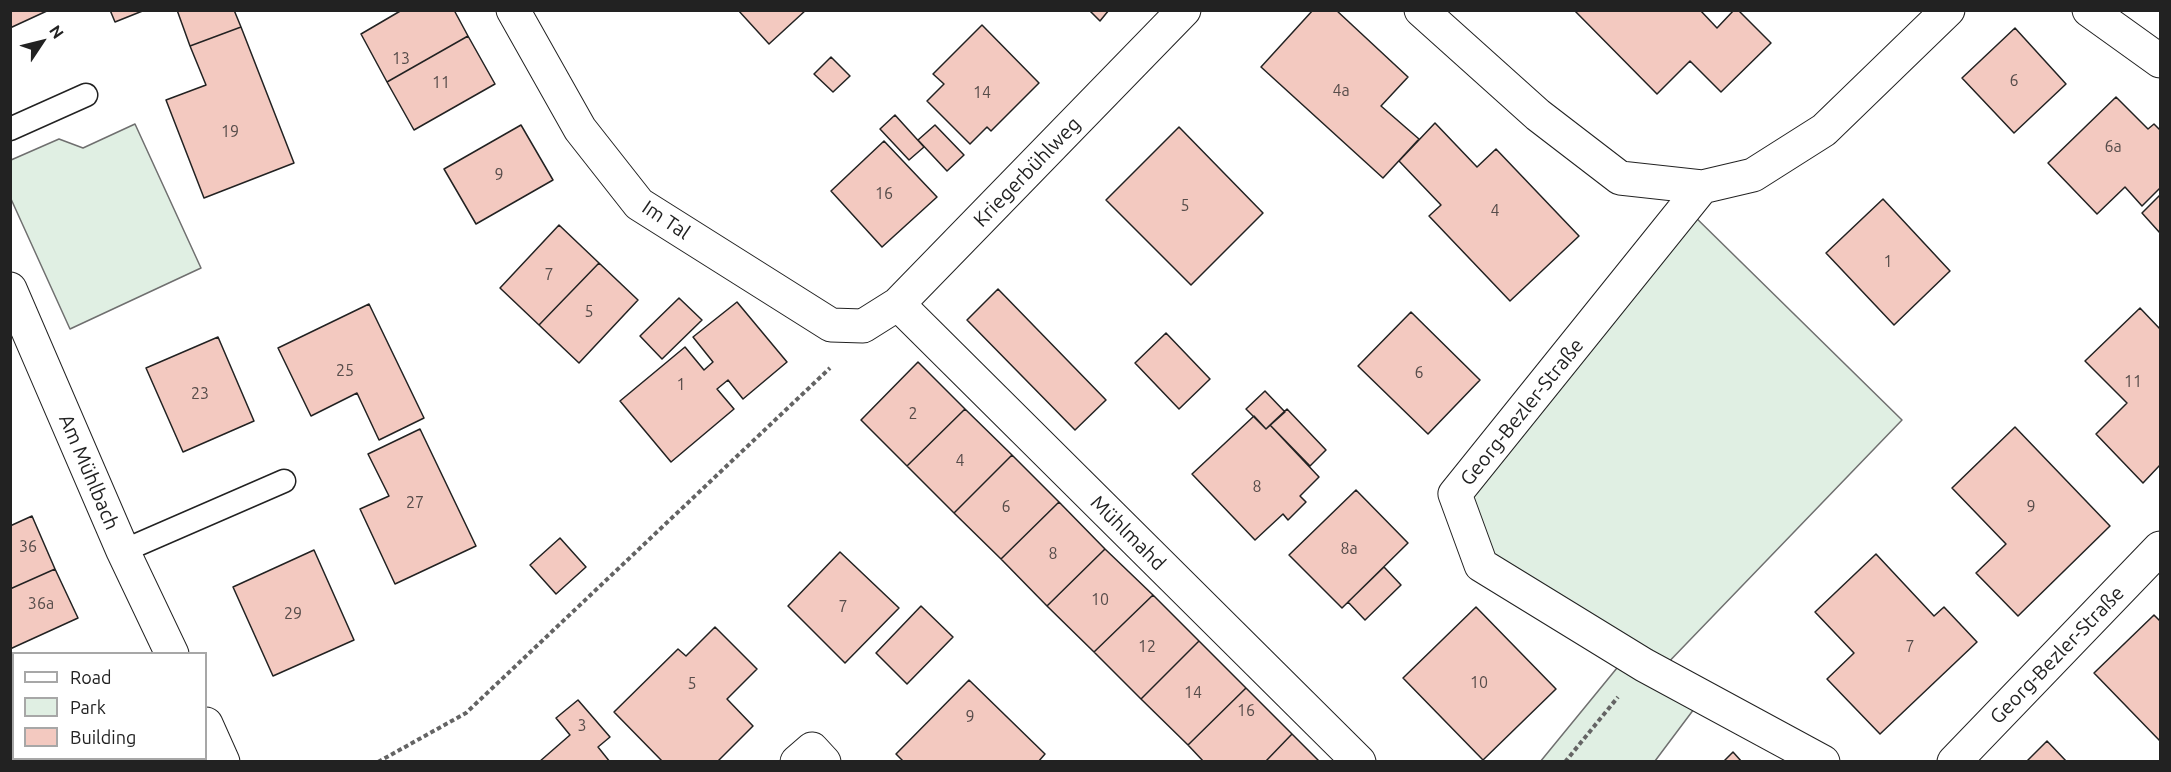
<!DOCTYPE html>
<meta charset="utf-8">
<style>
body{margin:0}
#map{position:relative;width:2171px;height:772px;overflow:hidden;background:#fff;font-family:Ubuntu,sans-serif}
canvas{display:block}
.frame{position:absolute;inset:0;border:12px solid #222;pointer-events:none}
.legend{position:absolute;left:12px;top:652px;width:195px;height:108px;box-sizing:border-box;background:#fff;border:2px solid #a7a7a7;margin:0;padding:8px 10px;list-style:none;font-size:18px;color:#222}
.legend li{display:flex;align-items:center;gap:12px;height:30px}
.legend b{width:30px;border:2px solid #a7a7a7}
.north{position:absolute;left:12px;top:12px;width:60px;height:60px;-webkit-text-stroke:4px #fff;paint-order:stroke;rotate:55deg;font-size:16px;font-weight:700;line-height:24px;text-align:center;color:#222}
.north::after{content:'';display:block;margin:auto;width:21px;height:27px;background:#222;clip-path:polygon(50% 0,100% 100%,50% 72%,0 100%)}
</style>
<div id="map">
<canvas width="2171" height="772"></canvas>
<div class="frame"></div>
<ul class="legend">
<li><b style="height:8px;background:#fff"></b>Road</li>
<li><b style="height:16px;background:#e0efe3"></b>Park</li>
<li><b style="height:16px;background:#f3c9c0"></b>Building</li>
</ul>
<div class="north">N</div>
</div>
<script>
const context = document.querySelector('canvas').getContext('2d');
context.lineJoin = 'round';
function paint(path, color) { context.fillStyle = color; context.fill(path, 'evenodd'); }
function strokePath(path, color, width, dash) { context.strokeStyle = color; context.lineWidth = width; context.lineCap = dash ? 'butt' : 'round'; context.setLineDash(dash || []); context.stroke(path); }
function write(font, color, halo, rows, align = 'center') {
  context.font = font + ' Ubuntu,sans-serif'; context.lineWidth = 4.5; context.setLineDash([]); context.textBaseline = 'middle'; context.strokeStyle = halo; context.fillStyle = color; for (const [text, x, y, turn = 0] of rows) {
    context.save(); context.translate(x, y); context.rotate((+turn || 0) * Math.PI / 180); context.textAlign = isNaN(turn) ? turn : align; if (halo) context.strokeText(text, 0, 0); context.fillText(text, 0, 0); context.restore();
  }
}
const green = new Path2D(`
 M135,124L201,268L70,329L11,199V160L59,139L83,148Z
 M1687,209L1902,420L1660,671L1482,564L1458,494Z
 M1626,657L1700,701L1655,761L1540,762Z`);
const building = new Path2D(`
 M10,10H49L10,28Z
 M110,10H145L115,22Z
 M177,10H234L241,27L190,46Z
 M402,10H454L468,36L387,82L361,34Z
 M738,10H806L769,44Z
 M1089,10H1109L1100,21Z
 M1313,10H1336L1408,77L1381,106L1419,139L1383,178L1261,67Z
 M1574,10H1700L1717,28L1734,10H1738L1771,43L1721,92L1690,61L1657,94Z
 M982,25L1039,83L991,131L987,127L970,144L927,101L944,84L933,74Z
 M241,27L294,163L204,198L166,100L206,85L190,46Z
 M2015,28L2066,84L2014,133L1962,78Z
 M468,36L495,84L414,130L387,82Z
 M831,57L850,76L833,92L814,74Z
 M2116,97L2148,129L2154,124L2160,130V188L2142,206L2125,187L2097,214L2048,163Z
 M895,115L924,147L909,160L880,129Z
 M1435,123L1477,167L1496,149L1579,236L1510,301L1429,216L1441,205L1399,161Z
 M521,125L553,180L476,224L444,169Z
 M935,125L964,155L947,171L918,140Z
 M1179,127L1263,213L1191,285L1106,200Z
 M884,141L937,197L882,247L831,191Z
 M2160,195V233L2142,213Z
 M1883,199L1950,271L1894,325L1826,253Z
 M559,225L599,263L539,325L500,288Z
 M599,263L638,300L579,363L539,325Z
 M998,289L1106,400L1075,430L967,320Z
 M679,298L702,320L662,359L640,336Z
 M737,302L787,362L743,399L728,380L717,389L734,409L671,462L620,401L685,347L704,370L713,362L693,337Z
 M369,304L424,418L379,440L357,393L311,416L278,348Z
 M2140,308L2160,329V465L2143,483L2096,434L2127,403L2085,361Z
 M1411,312L1480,380L1428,434L1358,366Z
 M1166,333L1210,379L1179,409L1135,363Z
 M218,337L254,421L183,452L146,368Z
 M918,362L965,409L907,466L861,420Z
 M1265,391L1285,412L1266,429L1246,409Z
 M965,409L1012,455L954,513L907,466Z
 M1287,409L1326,450L1310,466L1270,425Z
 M1254,416L1266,429L1270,425L1319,477L1300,496L1306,502L1288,520L1283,514L1255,540L1192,474Z
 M2015,427L2110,526L2018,616L1976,573L2006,544L1952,488Z
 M420,429L476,546L395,584L360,509L389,496L368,454Z
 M1012,455L1059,502L1001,559L954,513Z
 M1356,490L1408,543L1342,608L1289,555Z
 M1059,502L1105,549L1047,606L1001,559Z
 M32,516L55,569L10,589V526Z
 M560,538L586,567L556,594L530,565Z
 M1105,549L1153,595L1094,652L1047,606Z
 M314,550L354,640L273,676L233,587Z
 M840,552L899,608L845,663L788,606Z
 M1876,554L1934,616L1944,607L1977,642L1880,734L1827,679L1854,653L1815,612Z
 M1384,567L1401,585L1365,620L1348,602Z
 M55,569L78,618L10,649V589Z
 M1153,595L1199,641L1141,699L1094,652Z
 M921,606L953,637L907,684L876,653Z
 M1476,607L1556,689L1483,760L1403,678Z
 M2154,615L2160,621V741L2094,673Z
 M715,627L757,669L727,699L753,726L717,762H663L614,712L678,649L686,656Z
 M1199,641L1246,688L1188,745L1141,699Z
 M969,680L1045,754L1038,762H904L896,754Z
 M1246,688L1292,734L1265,762H1204L1188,745Z
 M578,700L610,737L598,747L610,762H539L570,735L556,718Z
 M1292,734L1320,762H1265Z
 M2047,741L2067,762H2026Z
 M1733,752L1742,762H1723Z
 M51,758H109L103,762H52Z
 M109,758H144L146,762H103Z`);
const path = new Path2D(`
 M378,762L466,713L830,368
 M1565,762L1618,697`);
const lane = new Path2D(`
 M10,129L86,95
 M123,551L284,481`);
const street = new Path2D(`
 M513,10L580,129L639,204L831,325L863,326L898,304L1184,10
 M1421,10L1538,115L1620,178L1702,187L1753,175L1824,130L1948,10
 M2089,10L2160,61
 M1702,187L1455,494L1481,565L1644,665L1823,762
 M10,289L123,551L172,654
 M898,304L1359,762
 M206,724L223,762
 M797,762L812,749L824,762
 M1954,762L2160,548`);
const numberNames = [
 ["13",401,59],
 ["6",2014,81],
 ["11",441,83],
 ["4a",1341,91],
 ["14",982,93],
 ["19",230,132],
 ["6a",2113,147],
 ["9",499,175],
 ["16",884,194],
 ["5",1185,206],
 ["4",1495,211],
 ["1",1888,262],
 ["7",549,275],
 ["5",589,312],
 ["25",345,371],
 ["6",1419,373],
 ["11",2133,382],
 ["1",681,385],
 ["23",200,394],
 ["2",913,414],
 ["4",960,461],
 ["8",1257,487],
 ["27",415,503],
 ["6",1006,507],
 ["9",2031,507],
 ["36",28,547],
 ["8a",1349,549],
 ["8",1053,554],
 ["10",1100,600],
 ["36a",41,604],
 ["7",843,607],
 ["29",293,614],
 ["12",1147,647],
 ["7",1910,647],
 ["10",1479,683],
 ["5",692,684],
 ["14",1193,693],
 ["16",1246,711],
 ["9",970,717],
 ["3",582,726]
];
const streetNames = [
 ["Kriegerbühlweg",1027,172,-46],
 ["Im Tal",666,220,34],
 ["Georg-Bezler-Straße",1522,412,-51],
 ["Am Mühlbach",89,472,67],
 ["Mühlmahd",1128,533,45],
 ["Georg-Bezler-Straße",2057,655,-46]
];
paint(green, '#e0efe3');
strokePath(green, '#6f6f6f', 1.5);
paint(building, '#f3c9c0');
strokePath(building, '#222', 1.5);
strokePath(lane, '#222', 25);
strokePath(street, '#222', 35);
strokePath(path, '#646464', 4, [4.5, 3]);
strokePath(lane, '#fff', 22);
strokePath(street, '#fff', 33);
write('16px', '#564c4a', null, numberNames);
write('20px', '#222', '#fff', streetNames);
</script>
